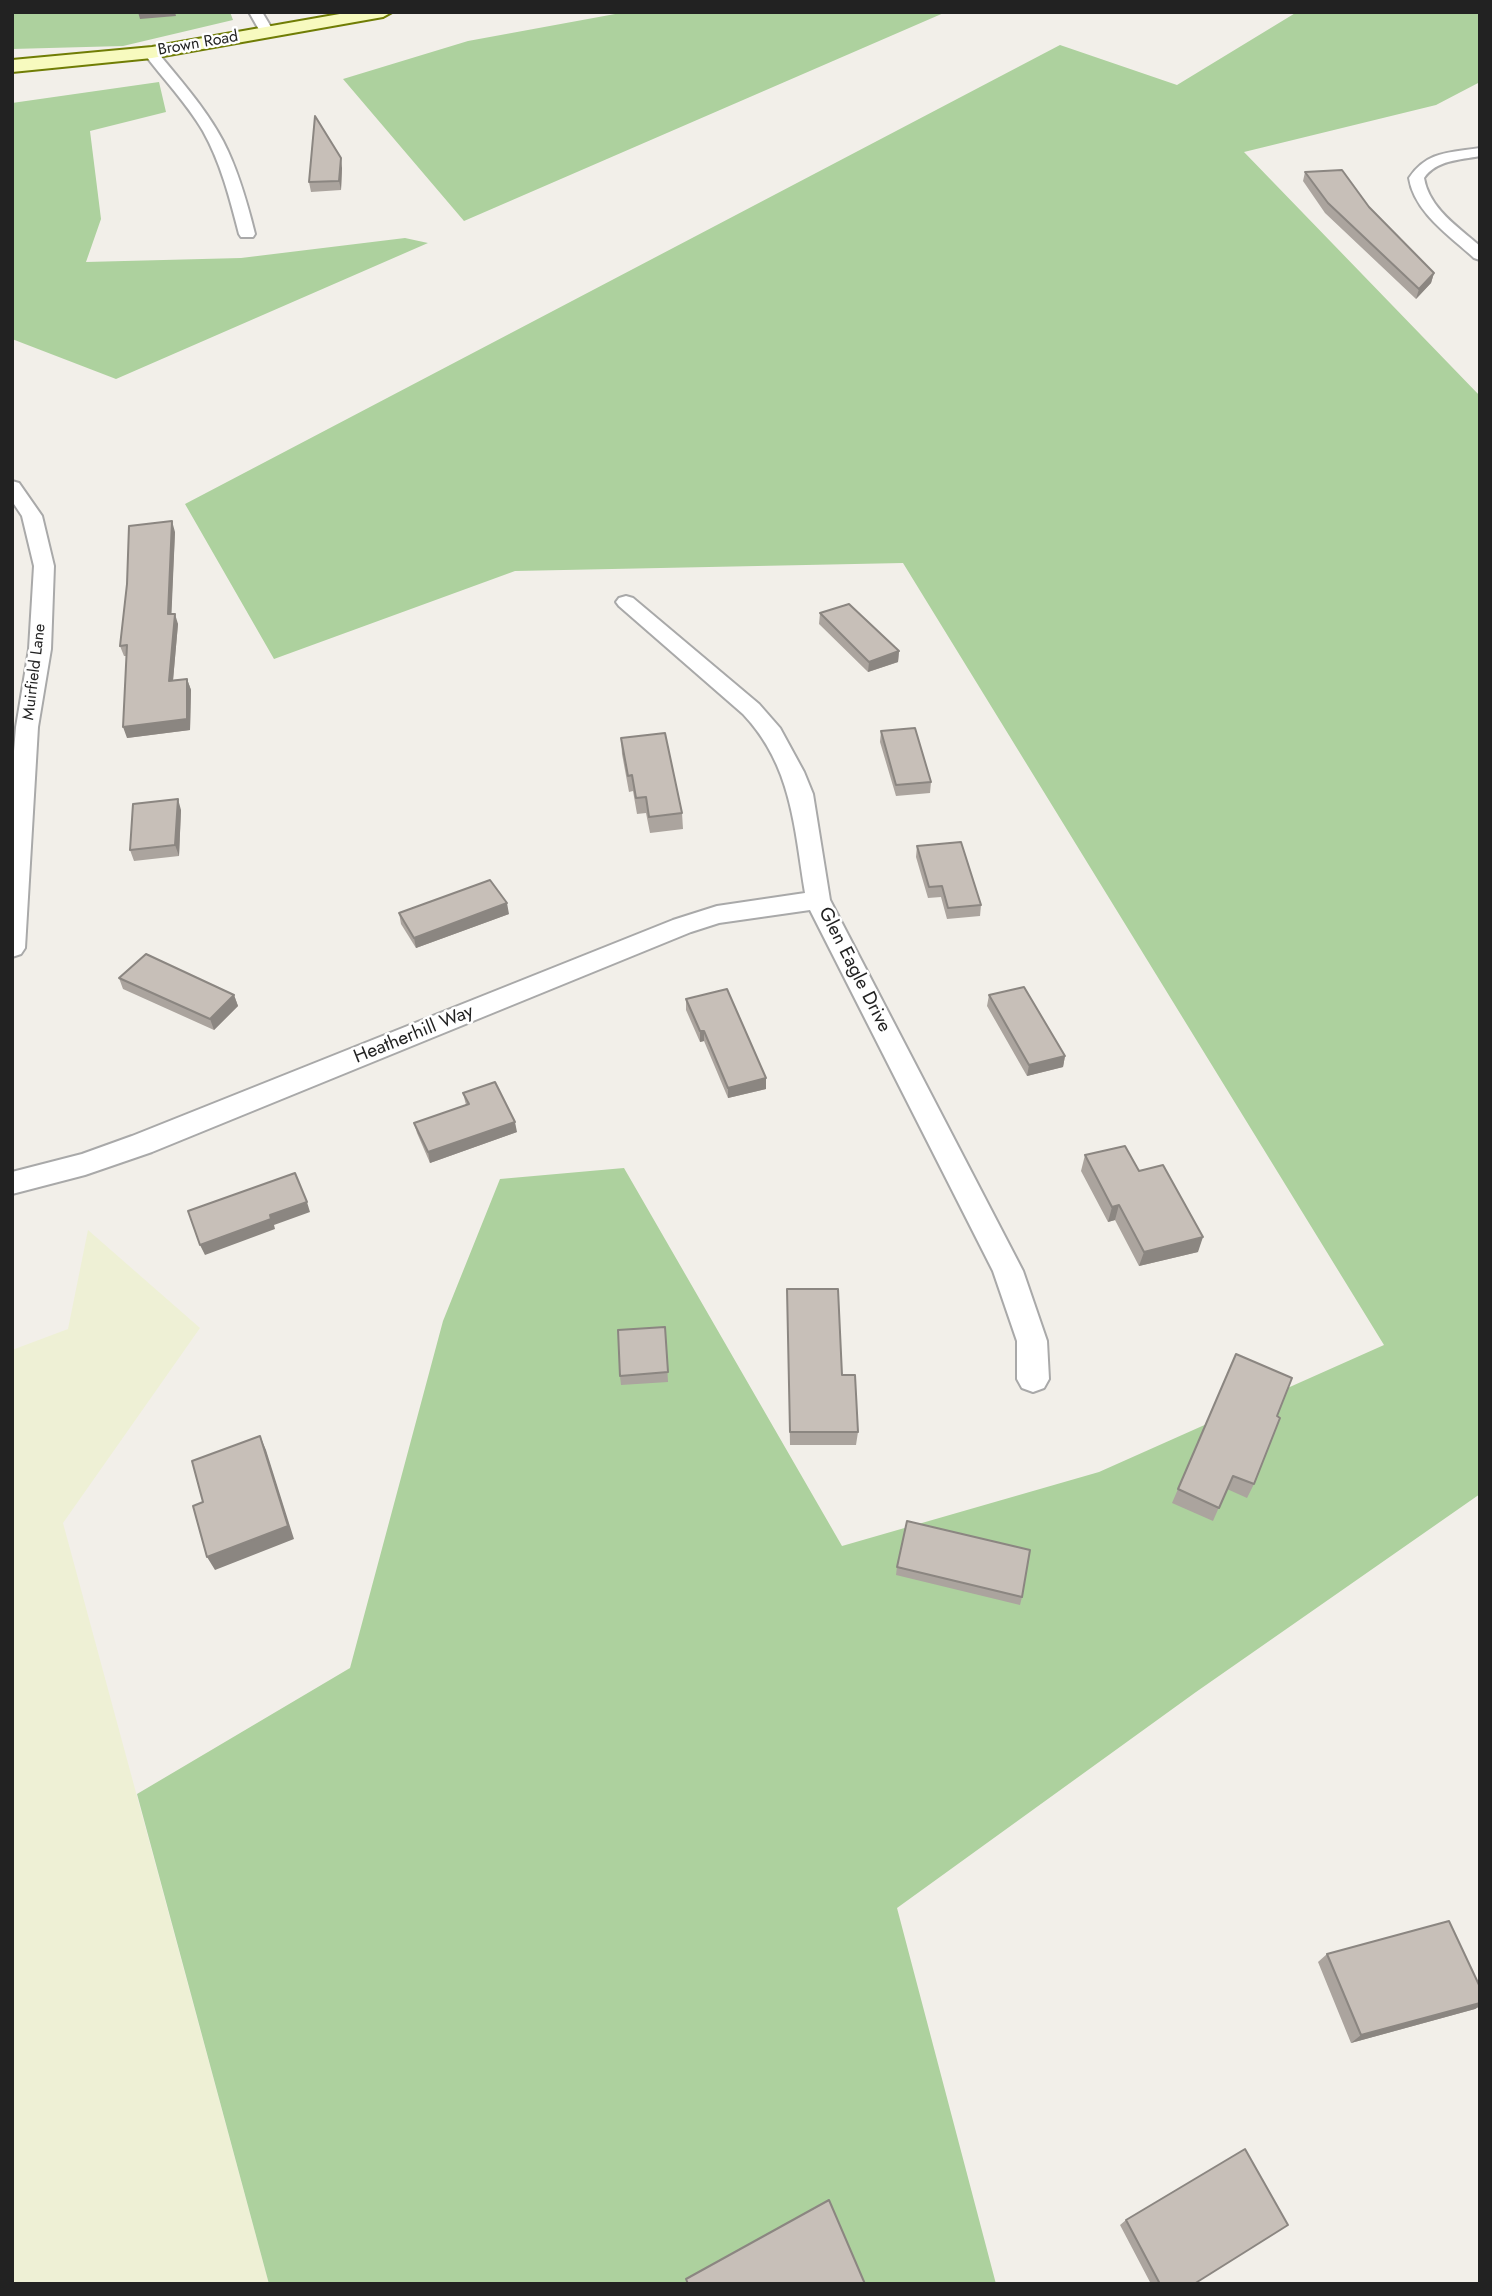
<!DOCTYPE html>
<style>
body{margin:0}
#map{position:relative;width:1492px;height:2296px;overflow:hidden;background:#f2efe9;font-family:Jost,sans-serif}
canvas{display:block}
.frame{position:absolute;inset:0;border:14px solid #222;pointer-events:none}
</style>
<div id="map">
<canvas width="1492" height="2296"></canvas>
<div class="frame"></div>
</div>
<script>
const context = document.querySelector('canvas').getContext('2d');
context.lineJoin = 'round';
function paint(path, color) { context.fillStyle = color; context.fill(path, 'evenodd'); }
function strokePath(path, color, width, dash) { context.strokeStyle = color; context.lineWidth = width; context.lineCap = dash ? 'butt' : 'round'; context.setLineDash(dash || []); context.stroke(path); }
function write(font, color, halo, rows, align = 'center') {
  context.font = font + ' Jost,sans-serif'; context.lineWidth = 5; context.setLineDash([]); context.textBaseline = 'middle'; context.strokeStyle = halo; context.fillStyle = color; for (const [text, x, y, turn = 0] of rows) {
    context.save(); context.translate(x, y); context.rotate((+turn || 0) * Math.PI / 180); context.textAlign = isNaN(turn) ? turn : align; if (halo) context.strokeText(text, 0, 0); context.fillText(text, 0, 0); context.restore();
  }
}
const farmland = new Path2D(`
 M88,1230L200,1328L63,1523L269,2284H12V1350L68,1329Z`);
const forest = new Path2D(`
 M12,12H230L233,20L123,46L12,49Z
 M626,12H946L464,221L343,79L468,41Z
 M1297,12H1480V82L1436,105L1244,152L1480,396V1494L1196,1692L897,1908L996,2284H269L137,1794L350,1668L443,1321L500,1179L624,1168L842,1546L1099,1472L1384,1345L903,563L515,571L274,659L185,504L1060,45L1177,85Z
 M159,82L166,112L90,131L101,219L86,262L241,258L405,238L428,243L116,379L12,339V103Z`);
const street = new Path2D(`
 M249,12H262L274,32L272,35H262Z
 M150,48L155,49C179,79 205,107 223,141C238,170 247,202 255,234L253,237H241L239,234C230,199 221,163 203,131C186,102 163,79 143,52Z
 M1480,148V156C1460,160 1436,160 1424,178C1429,208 1458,227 1480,246V260L1474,258C1450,236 1414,212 1409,178C1427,151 1449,153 1480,148Z
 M12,481L19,483L42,516L54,566L51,649L38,727L25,948L21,954L12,957V775L16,727L29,649L34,566L22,516L12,501Z
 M626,596L633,598L759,704L780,728L804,772L813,794L830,900L1023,1271L1047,1341L1049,1379L1044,1388L1033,1392L1022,1388L1017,1379V1341L993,1271L810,910L719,923L691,932L152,1152L85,1175L12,1194V1172L82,1154L132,1136L673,920L717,906L805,893C794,826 792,766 743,714L619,606L616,602L619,598Z`);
const secondary = new Path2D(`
 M351,12H392L383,17L152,58L12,72V60L152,47Z`);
const wall = new Path2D(`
 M342,168L341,190L311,192L309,182Z
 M1305,172L1434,273L1431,283L1416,299L1325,213L1303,181Z
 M175,532L171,614L178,624L173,680L187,679L191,690L190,730L127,738V656H124L120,646Z
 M820,613L899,651L898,662L868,672L819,624Z
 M881,731L931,782L930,793L896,796L880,742Z
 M621,738L682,813L683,829L650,833L646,813L637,814L633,791L629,792L622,754Z
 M181,810L179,856L134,861L130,850Z
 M917,846L981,905L980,916L947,919L941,897L928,898L916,857Z
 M399,913L509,914L416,948L401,924Z
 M119,978L234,995L238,1006L214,1030L123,989Z
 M989,995L1065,1056L1063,1067L1027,1076L987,1006Z
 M686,999L766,1089L728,1098L704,1041L700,1042L686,1010Z
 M463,1093L517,1132L430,1163L417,1133L414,1123L466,1105Z
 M1085,1155L1139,1171L1198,1252L1139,1266L1115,1220L1108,1222L1081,1171Z
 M787,1289L842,1375L858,1432L856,1445H790Z
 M665,1327L668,1382L621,1385L620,1376Z
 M1236,1354L1277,1416L1254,1484L1247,1498L1227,1489L1213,1521L1172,1503Z
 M897,1567L1022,1597L1020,1605L896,1575Z
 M1327,1954L1480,1987V2006L1475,2009L1351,2043L1318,1962Z
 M1126,2220L1194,2284H1151L1120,2225Z`);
const shadedWall = new Path2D(`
 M138,12H175L176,16L140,19Z
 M341,158L342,168L341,190L339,181Z
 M1434,273L1431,283L1416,299L1419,289Z
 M172,521L175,532L171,625L168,614Z
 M175,614L178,624L172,692L169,681Z
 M899,651L898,662L868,672L869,662Z
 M187,679L191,690L190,730L127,738L123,727Z
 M178,799L181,810L179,856L175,845Z
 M507,903L509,914L416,948L414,938Z
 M234,995L238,1006L214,1030L210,1019Z
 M700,1031H704V1041L700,1042Z
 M1065,1056L1063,1067L1027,1076L1029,1065Z
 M766,1078V1089L728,1098V1088Z
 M515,1122L517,1132L430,1163L428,1152Z
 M307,1202L310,1212L274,1225L275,1229L205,1255L200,1245L270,1215Z
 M1119,1205L1115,1220L1108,1222L1112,1207Z
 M1203,1237L1198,1252L1139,1266L1144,1252Z
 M260,1436L266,1450L294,1539L215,1570L207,1557Z
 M1480,2003V2006L1475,2009L1351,2043L1361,2035Z`);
const building = new Path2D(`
 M315,116L341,158L339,181L309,182Z
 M1342,170L1369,207L1434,273L1419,289L1328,203L1305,172Z
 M172,521L168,614H175L169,681L187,679V719L123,727L127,645L120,646L127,584L129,526Z
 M849,604L899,651L869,662L820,613Z
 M915,728L931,782L896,785L881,731Z
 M665,733L682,813L649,817L646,797L636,798L632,775L628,776L621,738Z
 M178,799L175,845L130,850L133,804Z
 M961,842L981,905L948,908L942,886L929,887L917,846Z
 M490,880L507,903L414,938L399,913Z
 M146,954L234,995L210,1019L119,978Z
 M1024,987L1065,1056L1029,1065L989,995Z
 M727,989L766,1078L728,1088L704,1031H700L686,999Z
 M495,1082L515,1122L428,1152L414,1123L469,1104L463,1093Z
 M1125,1146L1139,1171L1163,1165L1203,1237L1144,1252L1119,1205L1112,1207L1085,1155Z
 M295,1173L307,1202L270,1215L271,1219L200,1245L188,1211Z
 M787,1289H838L842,1375H855L858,1432H790Z
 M665,1327L668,1372L620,1376L618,1330Z
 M1236,1354L1292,1378L1277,1416L1280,1418L1254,1484L1233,1476L1219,1508L1178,1489Z
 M260,1436L288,1526L207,1557L193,1506L203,1502L192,1461Z
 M907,1521L1030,1550L1022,1597L897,1567Z
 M1449,1921L1480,1987V2003L1361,2035L1327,1954Z
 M1245,2149L1288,2225L1194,2284H1160L1126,2220Z
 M829,2200L865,2284H688L686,2279Z`);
const farStreetnames = [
 ["Brown Road",198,44,-10],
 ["Muirfield Lane",35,672,-83]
];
const streetNames = [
 ["Glen Eagle Drive",854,970,63],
 ["Heatherhill Way",414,1035,-22]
];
paint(farmland, '#eef0d5');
paint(forest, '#add19e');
strokePath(street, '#a9a9a9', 4);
strokePath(secondary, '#707d05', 4);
paint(street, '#fff');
paint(secondary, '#f7fabf');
paint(wall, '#aba49e');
paint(shadedWall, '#8b8681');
paint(building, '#c7bfb8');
strokePath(building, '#8b8681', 2);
write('16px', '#222', '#fff', farStreetnames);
write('19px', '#222', '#fff', streetNames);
</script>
